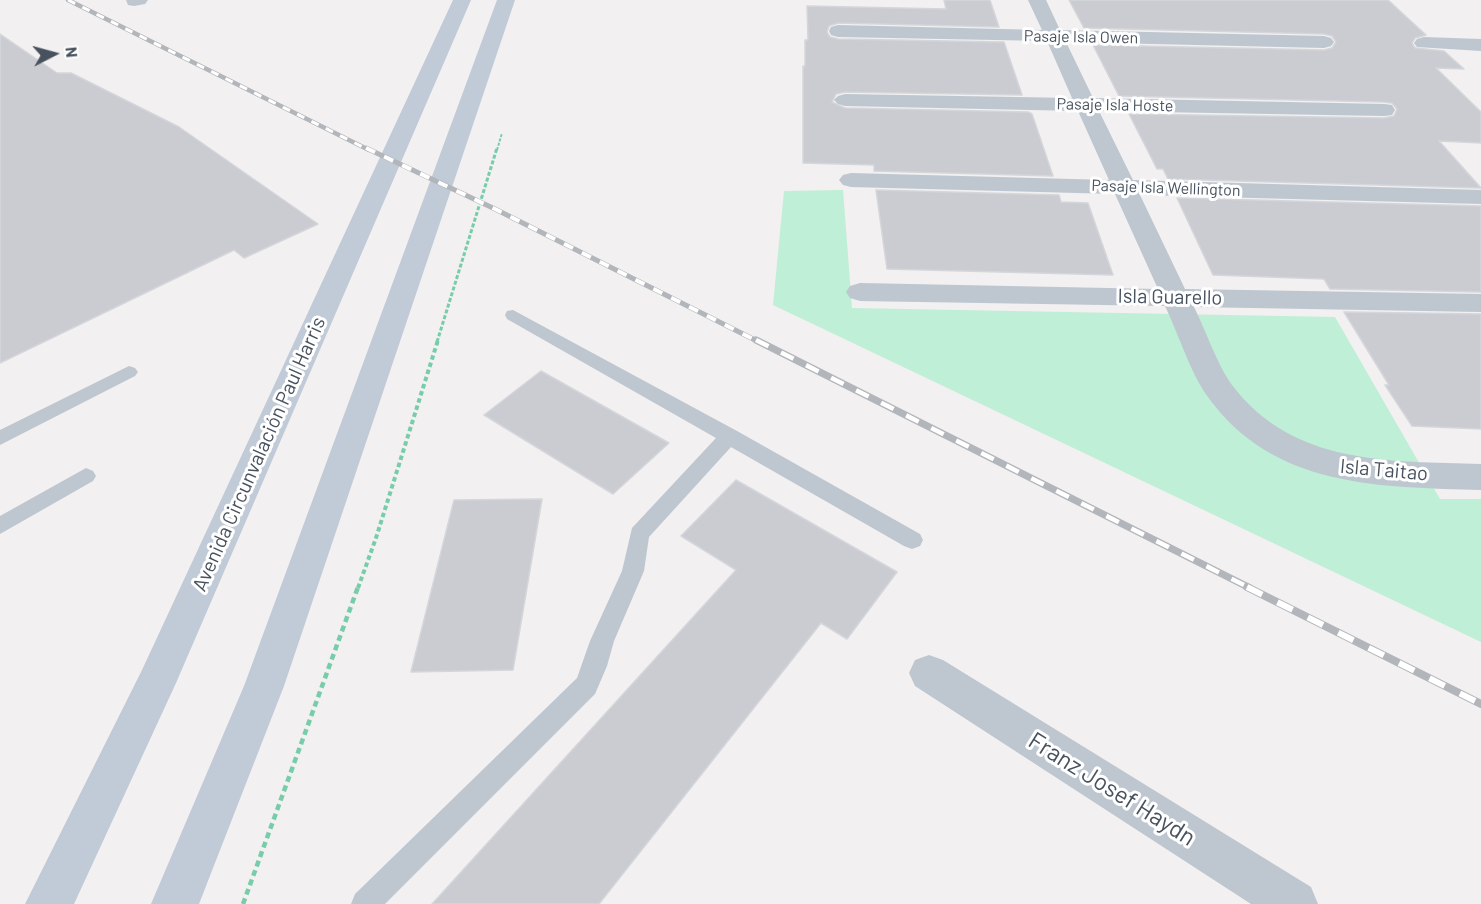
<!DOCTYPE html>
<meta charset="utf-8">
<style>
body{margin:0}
#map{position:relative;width:1481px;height:904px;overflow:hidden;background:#f2f0f0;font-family:Barlow,sans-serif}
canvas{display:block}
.north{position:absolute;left:24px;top:24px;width:60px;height:60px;-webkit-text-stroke:4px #fff;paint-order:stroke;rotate:84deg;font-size:16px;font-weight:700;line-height:24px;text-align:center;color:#48525e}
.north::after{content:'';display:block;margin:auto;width:21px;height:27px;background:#48525e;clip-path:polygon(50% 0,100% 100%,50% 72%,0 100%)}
</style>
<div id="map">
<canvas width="1481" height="904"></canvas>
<div class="north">N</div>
</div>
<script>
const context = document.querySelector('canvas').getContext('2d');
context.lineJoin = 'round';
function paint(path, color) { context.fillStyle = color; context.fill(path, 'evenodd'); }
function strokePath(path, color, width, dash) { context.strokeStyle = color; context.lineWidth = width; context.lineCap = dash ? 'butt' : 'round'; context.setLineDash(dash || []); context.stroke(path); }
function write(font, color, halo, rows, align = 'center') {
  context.font = font + ' Barlow,sans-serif'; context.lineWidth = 6; context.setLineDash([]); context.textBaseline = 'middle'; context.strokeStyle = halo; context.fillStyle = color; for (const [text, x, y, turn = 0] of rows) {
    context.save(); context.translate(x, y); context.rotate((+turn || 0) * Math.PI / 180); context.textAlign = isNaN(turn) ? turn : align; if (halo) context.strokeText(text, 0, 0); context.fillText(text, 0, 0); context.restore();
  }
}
const green = new Path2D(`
 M843,190L852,308L1335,317L1440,499H1481V642L773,305L784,191Z`);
const building = new Path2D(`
 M944,0H990L999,27L838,23L829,26L827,32L830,37L838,39L1004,42L1022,95L845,92L836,94L832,102L845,108L1028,112L1032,114L1053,176L874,171V165L803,163V66H805V40H808L807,6L946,9Z
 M1069,0H1388L1426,35L1415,38L1412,43L1415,48L1444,51L1464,69L1436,68L1481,112V143L1439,141L1481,188L1168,179L1163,169H1157L1129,114L1384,118L1394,116L1397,109L1392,103L1384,102L1119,96L1093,45L1324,50L1332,48L1336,42L1332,36L1324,34L1084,28Z
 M0,34L57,73H71L179,127L318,224L244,258L234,250L0,363Z
 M876,190L1059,195L1061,202L1088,203L1113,275L887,269Z
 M1177,198L1481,206V292L1330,289L1324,279L1213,275Z
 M1344,312L1481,314V429L1412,426L1385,385H1389Z
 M541,371L669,443L613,494L484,415Z
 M736,480L897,572L847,639L821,623L599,904H432L736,570L681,536Z
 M542,499L513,670L411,672L454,500Z`);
const pathFar3 = new Path2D(`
 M497,150L502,133`);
const pathFar2 = new Path2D(`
 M437,342L497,148`);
const pathFar1 = new Path2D(`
 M358,588L376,538L438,340`);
const path = new Path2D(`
 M243,904L358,587`);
const lane = new Path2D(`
 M513,310L737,431L920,534L923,540L920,546L912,549L904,546L731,447L649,537L644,571L614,641L607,666L595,694L385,904H351L355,894L577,678L590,641L622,571L632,528L716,438L507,319L505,315L507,311Z
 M129,366L135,368L138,372L135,376L0,445V430Z
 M86,468L93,471L96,476L93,481L0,534V516Z`);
const street = new Path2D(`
 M126,0H148L145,4L134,6L128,5Z
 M1028,0H1046L1060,30L1324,36L1331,38L1334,42L1331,46L1324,48L1066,42L1093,98L1384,104L1392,105L1395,110L1392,115L1384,116L1099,111L1133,180L1481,190V204L1140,195L1185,289L1481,294V312L1194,307C1205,329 1218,366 1232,385C1293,466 1390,461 1481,464V490C1380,487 1273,488 1208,397C1191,374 1178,333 1165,306L860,301L850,298L846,292L850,286L860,283L1158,289L1115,194L851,187L843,185L839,180L843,175L851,173L1109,180L1078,111L845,106L838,104L834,100L838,96L845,94L1072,98L1047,41L838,37L831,35L829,31L831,27L838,25L1042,30Z
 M1424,37L1481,39V51L1417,47L1414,43L1417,39Z
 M929,655L943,660L1311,887L1318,904H1251L915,686L909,673L915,660Z`);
const secondary = new Path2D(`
 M453,0H471L176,683L74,904H25L142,670Z
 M497,0H515L284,686L199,904H151L244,686Z`);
const railFar3 = new Path2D(`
 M68,0L369,150`);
const railFar2 = new Path2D(`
 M366,148L495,209L759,342`);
const railFar1 = new Path2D(`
 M756,340L1250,588`);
const rail = new Path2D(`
 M1247,587L1481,704`);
const farStreetnames = [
 ["Pasaje Isla Owen",1081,37,1],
 ["Pasaje Isla Hoste",1115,105,1],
 ["Pasaje Isla Wellington",1166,188,2]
];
const streetNames = [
 ["Isla Guarello",1170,297,1],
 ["Avenida Circunvalación Paul Harris",259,454,-66],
 ["Isla Taitao",1384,470,5]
];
const nearStreetnames = [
 ["Franz Josef Haydn",1112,789,32]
];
paint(green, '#bfefd6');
paint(building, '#caccd2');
strokePath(building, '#d4d6db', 1.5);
strokePath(pathFar3, '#77cdaa', 2, [3, 1.5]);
strokePath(pathFar2, '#77cdaa', 3, [4, 2]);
strokePath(pathFar1, '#77cdaa', 4, [4.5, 3]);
strokePath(path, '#77cdaa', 4.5, [6, 4]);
paint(lane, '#bec6cf');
paint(street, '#bec6cf');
paint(secondary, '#c1cad7');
strokePath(railFar3, '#b2b5ba', 4.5);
strokePath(railFar2, '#b2b5ba', 5);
strokePath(railFar1, '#b2b5ba', 7);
strokePath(rail, '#b2b5ba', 8);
strokePath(railFar3, '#fff', 3, [8]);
strokePath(railFar2, '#fff', 4, [10]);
strokePath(railFar1, '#fff', 4.5, [14]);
strokePath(rail, '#fff', 6, [17]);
write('16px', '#48525e', '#fff', farStreetnames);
write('20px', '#48525e', '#fff', streetNames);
write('24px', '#48525e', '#fff', nearStreetnames);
</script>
